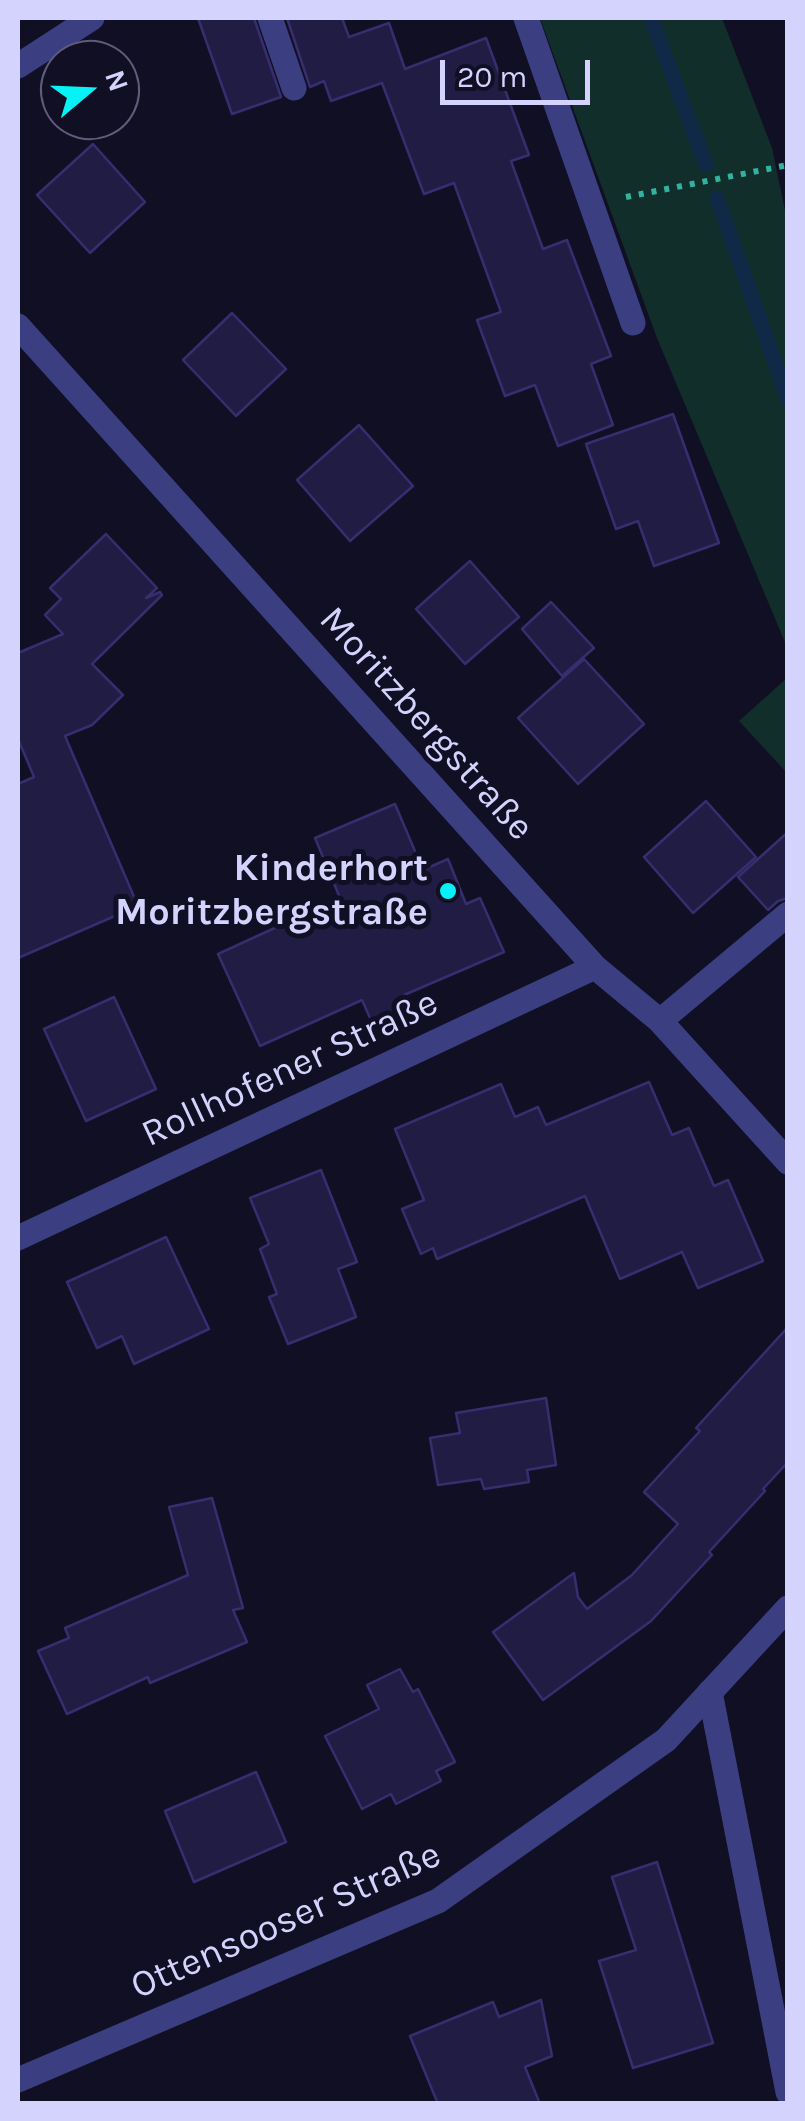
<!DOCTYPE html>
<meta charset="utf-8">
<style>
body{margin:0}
#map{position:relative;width:805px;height:2121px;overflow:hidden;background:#110f24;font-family:Karla,sans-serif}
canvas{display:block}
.frame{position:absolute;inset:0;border:20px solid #d4d3fe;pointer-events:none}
.north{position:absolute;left:40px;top:40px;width:100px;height:100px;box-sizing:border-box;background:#110f24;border:2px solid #5f5d7b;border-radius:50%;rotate:71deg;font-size:28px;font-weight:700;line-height:40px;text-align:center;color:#d4d3fe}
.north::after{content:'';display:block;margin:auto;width:35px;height:45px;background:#07f2f6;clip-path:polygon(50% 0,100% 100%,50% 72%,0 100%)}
.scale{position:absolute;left:440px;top:60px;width:150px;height:45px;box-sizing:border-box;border:5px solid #d4d3fe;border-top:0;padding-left:12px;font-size:30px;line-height:35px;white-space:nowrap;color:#d4d3fe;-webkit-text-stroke:8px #110f24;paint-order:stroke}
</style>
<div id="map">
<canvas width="805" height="2121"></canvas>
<div class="frame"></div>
<div class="north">N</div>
<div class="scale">20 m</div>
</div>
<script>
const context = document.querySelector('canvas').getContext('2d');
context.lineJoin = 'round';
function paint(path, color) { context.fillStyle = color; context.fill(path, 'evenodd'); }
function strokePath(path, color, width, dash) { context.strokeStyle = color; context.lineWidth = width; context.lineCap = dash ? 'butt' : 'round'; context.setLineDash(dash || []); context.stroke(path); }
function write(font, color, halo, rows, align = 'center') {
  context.font = font + ' Karla,sans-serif'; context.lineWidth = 10; context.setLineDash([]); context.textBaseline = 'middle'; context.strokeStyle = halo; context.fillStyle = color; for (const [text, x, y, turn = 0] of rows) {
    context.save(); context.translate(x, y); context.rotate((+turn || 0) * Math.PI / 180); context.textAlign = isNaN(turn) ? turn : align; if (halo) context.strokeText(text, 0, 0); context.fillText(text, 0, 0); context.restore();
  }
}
const green = new Path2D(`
 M540,18H722L772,148L787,220V647L657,338Z
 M787,678V773L739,721Z`);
const stream = new Path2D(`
 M651,18L706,165
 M717,198L788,400`);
const building = new Path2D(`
 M198,18H254L281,97L232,114Z
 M287,18H342L349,37L389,23L405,69L486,38L529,155L511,161L543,249L567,240L611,356L591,364L613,425L558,446L535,385L505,396L477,320L501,312L454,183L424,194L382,83L331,101L324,81L310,87Z
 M93,144L145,202L90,253L37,195Z
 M232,313L286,369L236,416L183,360Z
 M673,414L719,543L654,566L638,521L616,529L586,444Z
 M359,425L413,486L350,541L297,480Z
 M106,534L157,588L146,598L160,592L162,595L92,664L123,695L92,725L65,736L138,906L18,958V784L34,777L18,739V653L63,634L45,615L61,599L50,588Z
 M470,561L519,617L465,664L416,609Z
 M551,602L594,648L562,676L522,629Z
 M584,659L644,724L578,784L518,718Z
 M706,801L756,857L693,913L644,857Z
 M395,804L423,870L448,859L466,904L480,898L504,952L404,995L415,1020L378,1036L362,1000L260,1046L218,954L340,898L315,838Z
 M788,832V898L778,901L768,910L738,877Z
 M114,997L156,1089L86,1121L44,1029Z
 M649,1082L672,1135L689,1128L714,1186L728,1180L763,1261L698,1288L682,1252L620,1279L585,1196L437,1259L433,1248L421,1254L402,1209L424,1200L395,1129L501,1084L515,1117L538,1107L546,1125Z
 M321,1170L357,1262L338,1269L356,1317L288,1344L269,1297L277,1294L260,1249L269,1244L250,1198Z
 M166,1237L209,1329L134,1364L122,1336L97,1348L67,1282Z
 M788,1327V1462L763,1489L765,1491L709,1552L712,1555L651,1621L543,1700L493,1632L574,1573L578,1597L587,1609L632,1575L678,1524L644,1492L700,1431L696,1428Z
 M546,1398L556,1465L527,1470L529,1482L484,1489L481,1479L438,1485L430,1438L460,1433L456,1413Z
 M212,1498L243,1608L233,1610L247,1642L150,1683L148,1677L67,1714L38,1651L69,1638L65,1628L188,1575L169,1507Z
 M400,1669L413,1692L418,1689L455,1762L436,1771L441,1781L396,1804L391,1794L362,1809L325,1736L379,1709L367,1685Z
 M256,1772L286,1842L194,1882L165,1811Z
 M657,1862L713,2043L633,2068L599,1961L636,1950L612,1877Z
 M541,2000L552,2056L525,2067L540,2104H438L410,2036L493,2002L499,2017Z`);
const path = new Path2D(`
 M626,197L788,165`);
const service = new Path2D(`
 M270,18L294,88
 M526,18L633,323
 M710,1692L788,2092`);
const minor = new Path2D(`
 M18,66L92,18
 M18,326L595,967L660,1021L788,1162
 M660,1021L788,914
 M18,1238L595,967
 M18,2080L438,1901L666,1740L788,1608`);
const markers = [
 [448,891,10,"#07f2f6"]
];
const streetNames = [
 ["Moritzbergstraße",426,724,48],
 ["Rollhofener Straße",290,1069,-25],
 ["Ottensooser Straße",286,1921,-24]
];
const poiNames = [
 ["Kinderhort",428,869],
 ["Moritzbergstraße",428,913]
];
paint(green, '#122e2a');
strokePath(stream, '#0f2947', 15);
paint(building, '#201c44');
strokePath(building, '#362e6f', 2.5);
strokePath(path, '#32b2a0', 6, [5, 8]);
strokePath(service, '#3b3f81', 25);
strokePath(minor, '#3b3f81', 25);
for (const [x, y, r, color] of markers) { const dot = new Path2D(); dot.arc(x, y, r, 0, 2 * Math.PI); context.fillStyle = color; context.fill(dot); strokePath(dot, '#110f24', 4); }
write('38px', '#d4d3fe', '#110f24', streetNames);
write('bold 38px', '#d4d3fe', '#110f24', poiNames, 'right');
</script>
